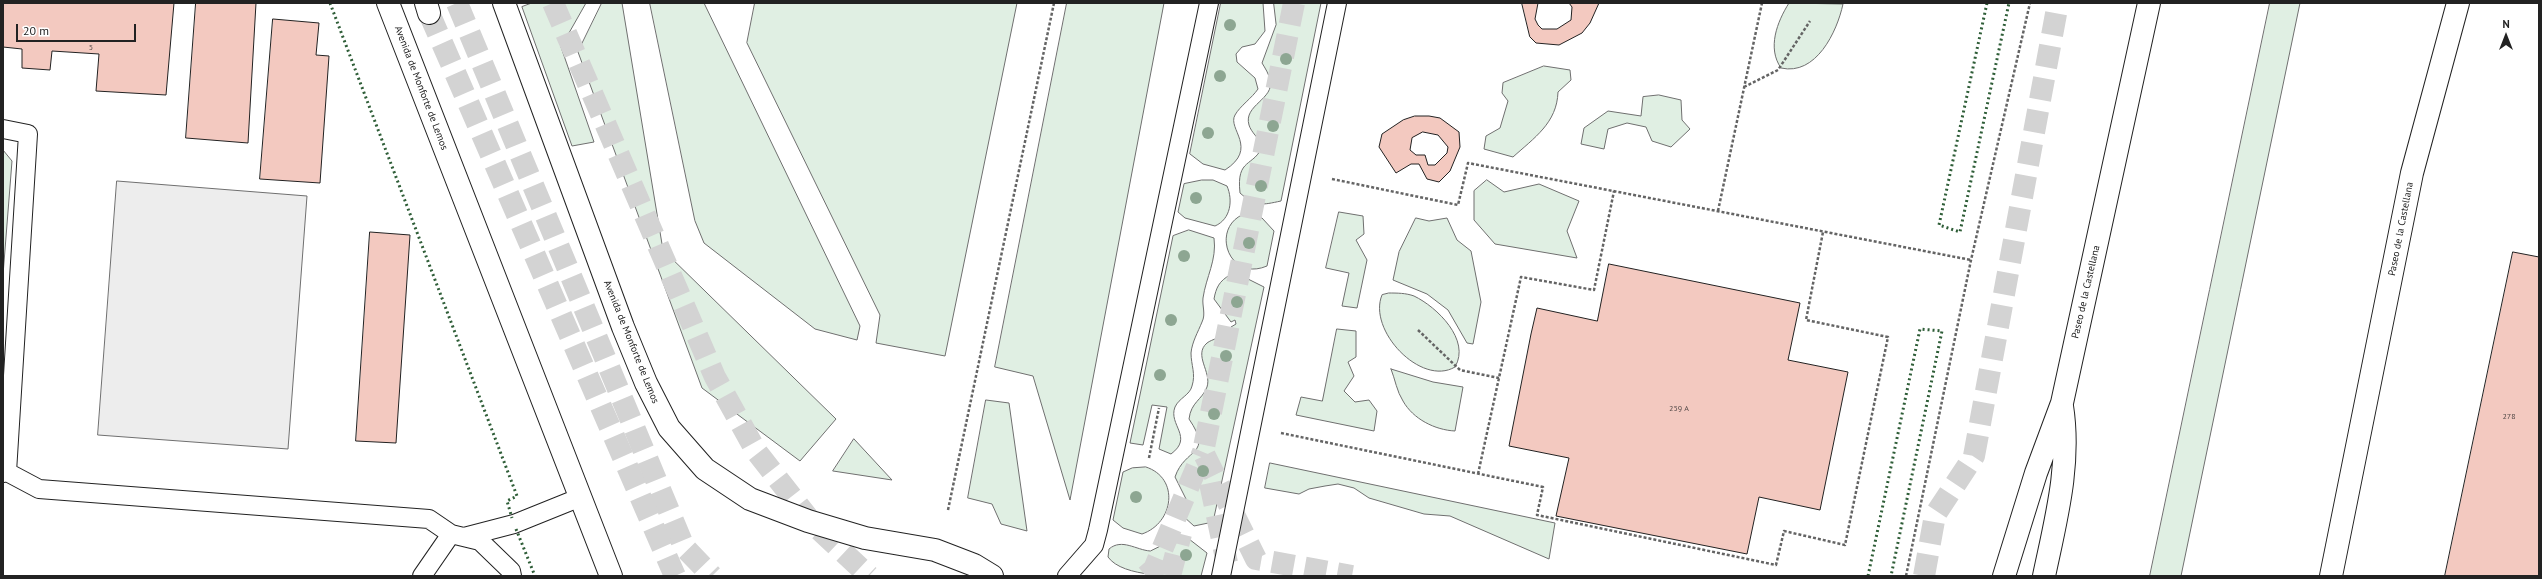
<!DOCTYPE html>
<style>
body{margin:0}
#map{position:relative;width:2542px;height:579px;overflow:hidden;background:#fff;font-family:"PT Sans",sans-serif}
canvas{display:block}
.frame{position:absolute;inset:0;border:4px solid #222;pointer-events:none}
.north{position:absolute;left:2486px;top:16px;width:40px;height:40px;-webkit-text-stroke:3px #fff;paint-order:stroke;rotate:0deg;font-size:11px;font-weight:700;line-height:16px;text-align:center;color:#222}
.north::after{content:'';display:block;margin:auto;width:14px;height:18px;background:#222;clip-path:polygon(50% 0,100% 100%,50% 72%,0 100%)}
.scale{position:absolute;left:16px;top:24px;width:120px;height:18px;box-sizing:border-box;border:2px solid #222;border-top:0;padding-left:5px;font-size:12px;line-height:14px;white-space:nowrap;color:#222;-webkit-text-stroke:3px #fff;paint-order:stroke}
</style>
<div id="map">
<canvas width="2542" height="579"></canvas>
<div class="frame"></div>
<div class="north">N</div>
<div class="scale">20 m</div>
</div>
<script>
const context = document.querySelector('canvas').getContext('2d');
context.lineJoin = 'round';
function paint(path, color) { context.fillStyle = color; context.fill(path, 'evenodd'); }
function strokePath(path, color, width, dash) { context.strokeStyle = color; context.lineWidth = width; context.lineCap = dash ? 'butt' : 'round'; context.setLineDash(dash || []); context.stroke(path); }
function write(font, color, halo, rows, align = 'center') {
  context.font = font + ' "PT Sans",sans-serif'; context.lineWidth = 3; context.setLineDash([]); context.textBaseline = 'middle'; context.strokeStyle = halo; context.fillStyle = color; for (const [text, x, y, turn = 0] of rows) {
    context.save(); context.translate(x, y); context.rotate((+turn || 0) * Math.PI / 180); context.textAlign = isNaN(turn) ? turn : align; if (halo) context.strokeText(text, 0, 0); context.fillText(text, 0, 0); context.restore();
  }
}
const green = new Path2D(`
 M532,3H586L561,47L594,142L572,146L522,7Z
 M602,3H622L663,250L836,419L800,461L702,388L578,52Z
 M650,3H704L860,326L857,340L815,329L704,243L695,221Z
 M755,3H1017L945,356L876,343L880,315L747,43Z
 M1067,3H1164L1070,500L1033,376L995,367Z
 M1221,3H1263L1265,31L1255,44L1242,47L1236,54L1237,62L1255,78L1258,89C1252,98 1240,106 1235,115C1227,129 1259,148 1225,170L1203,164L1190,154Z
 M1274,3H1321L1281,201C1262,205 1256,207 1240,193C1236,157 1254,168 1263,145C1259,139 1251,132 1249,125C1243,105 1275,99 1270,80C1269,74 1265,68 1262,63L1276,25Z
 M1789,3L1843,4C1837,32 1816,76 1781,68C1767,48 1777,22 1789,3Z
 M2270,3H2300L2181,576H2150Z
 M1544,66L1570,70L1571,80L1558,92C1557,123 1534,138 1513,157L1484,149L1486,136L1500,128L1508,101L1502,93L1503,83Z
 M1659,95L1681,100L1682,120L1690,129L1671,147L1652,141L1646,127L1627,123L1608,129L1604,149L1581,144L1584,128L1608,111L1641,116L1643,97Z
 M3,150L12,161L3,275Z
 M1202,180H1213L1227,186C1233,200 1231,219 1215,226L1185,218L1178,212L1184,184Z
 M1487,180L1504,192L1539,184L1579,201L1567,231L1577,258L1495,244L1474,220V191Z
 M1339,212L1363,216L1364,234L1356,240L1367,260L1357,308L1342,306L1349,273L1326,268Z
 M1247,213L1262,218L1274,231L1267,266C1227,283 1209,224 1247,213Z
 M1416,218L1429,221L1447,218L1457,240L1471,251L1481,302L1473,344L1467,343L1448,310L1427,294L1393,280L1399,252Z
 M1189,230L1214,238C1217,260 1206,277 1203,298C1202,306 1206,314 1202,322C1198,332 1192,342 1191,353C1191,365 1196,374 1192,386C1190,395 1179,398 1175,407C1168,425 1194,437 1171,454L1159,449L1167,407L1152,405L1143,445L1130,443L1173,236Z
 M1230,275L1242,276L1264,287L1213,522L1194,526L1183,516L1187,501L1175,477C1185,447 1214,456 1189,419C1191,402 1202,400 1207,387C1212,372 1193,355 1207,343C1212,339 1223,337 1230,333L1231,327L1236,324L1235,320L1231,322L1214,299C1216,288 1219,281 1230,275Z
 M1389,293C1397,293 1406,293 1414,296C1437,307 1471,340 1455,367C1421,387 1367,330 1382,295Z
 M1337,329L1356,331V357L1348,362L1354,376L1344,391L1355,402L1369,400L1377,411L1374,431L1296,415L1301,397L1322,401Z
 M1391,369L1433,382L1463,387L1455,431C1435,430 1413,419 1403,401C1397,392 1395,379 1391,369Z
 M986,400L1009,403L1027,531L1001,524L992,504L968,498Z
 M854,439L892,480L833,471Z
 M1270,463L1555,523L1549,559L1450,516L1424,514L1369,498L1354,488L1338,484L1325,486L1309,489L1299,494L1265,488Z
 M1146,467C1180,478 1174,523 1142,534L1123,528L1113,520L1123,472L1132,468Z
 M1177,538L1189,539L1207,553L1201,576C1177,576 1123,578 1108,557L1109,549C1122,538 1136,550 1150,551Z`);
const parking = new Path2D(`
 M117,181L307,196L288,449L98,435Z`);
const building = new Path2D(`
 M3,3H174L166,95L96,91L99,54L52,51L50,70L22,68V49L3,47Z
 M196,3H256L248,143L186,138Z
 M1522,3H1538L1535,19L1538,25L1542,29H1557L1571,20L1572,7L1569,3H1599L1590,23L1582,33L1559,45L1536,43L1530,37Z
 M273,19L319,23L316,55L329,56L320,183L260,179Z
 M1415,116H1429L1440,118L1459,132L1460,147L1450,171L1439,182L1427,179L1419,164H1411L1396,173L1379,147L1382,134L1403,120ZM1423,132L1438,135L1448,147L1447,153L1435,165H1428L1425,155H1416L1410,150L1412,138Z
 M370,232L410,235L396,443L356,441Z
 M2513,252L2539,257V576H2445Z
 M1609,264L1800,303L1788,360L1848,372L1820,510L1759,497L1747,554L1556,516L1569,458L1509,446L1531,334L1537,308L1597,321Z`);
const minorTunnel = new Path2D(`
 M457,3L684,547L712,576
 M1294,3L1203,452L1256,559L1352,576
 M1210,483L1227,563
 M1146,576L1154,569L1203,452
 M1170,576L1181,534
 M1924,576L1935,515L1974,456L2058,3`);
const primaryTunnel = new Path2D(`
 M553,3L715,377L756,451L813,524L869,576
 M429,13L675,576`);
const path = new Path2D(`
 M1744,87L1778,70L1810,21
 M1332,179L1458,205L1468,163L1971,260
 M1718,211L1762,3
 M1418,330L1460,370L1499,378
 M1281,433L1543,487L1537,515L1776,565L1784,531L1845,545L1888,337L1806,320L1823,232
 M1149,458L1159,408
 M1478,474L1521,277L1594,290L1614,191
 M948,510L1054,3
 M1906,576L1971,260L2030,3`);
const service = new Path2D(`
 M3,129L28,134L7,472
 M3,473L7,472L39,489L429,519L451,534L480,541L511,571L512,576
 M464,537L514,524L581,497
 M422,576L451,534
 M1067,576L1094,545L1098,530L1209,3
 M1221,576L1337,3`);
const tertiary = new Path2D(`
 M388,3L611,576
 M504,3L623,327L646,383L669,428L705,469L750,499L808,521L865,538L935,550L974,565L992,576`);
const secondary = new Path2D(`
 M2004,576L2036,473L2062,403L2149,3
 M2044,576C2056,519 2071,464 2062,406
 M2331,576L2412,173L2458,3`);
const primary = new Path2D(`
 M426,3L429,13`);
const hedge = new Path2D(`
 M330,3L517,496L507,501L512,518
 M1987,3L1939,225L1960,232L2009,3
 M516,529L535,576
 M1868,576L1920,329L1942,331L1891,576`);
const trees = [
 [1230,25],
 [1286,59],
 [1220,76],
 [1273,126],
 [1208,133],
 [1261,186],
 [1196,198],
 [1249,243],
 [1184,256],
 [1237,302],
 [1171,320],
 [1226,356],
 [1160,375],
 [1214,414],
 [1203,471],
 [1136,497],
 [1186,555]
];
const numberNames = [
 ["5",91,48],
 ["259 A",1679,409],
 ["278",2509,417]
];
const streetNames = [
 ["Avenida de Monforte de Lemos",421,88,69],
 ["Paseo de la Castellana",2401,229,-79],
 ["Paseo de la Castellana",2086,292,-77],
 ["Avenida de Monforte de Lemos",631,342,68]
];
paint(green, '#e0efe3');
strokePath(green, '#6f6f6f', 1);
paint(parking, '#ededed');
strokePath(parking, '#6f6f6f', 1);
paint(building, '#f3c9c0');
strokePath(building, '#222', 1);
strokePath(minorTunnel, '#d3d3d3', 22, [22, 11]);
strokePath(primaryTunnel, '#d3d3d3', 22, [22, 11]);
strokePath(service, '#222', 20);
strokePath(tertiary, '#222', 24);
strokePath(secondary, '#222', 24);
strokePath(primary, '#222', 24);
strokePath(path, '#646464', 2.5, [3, 2]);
strokePath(service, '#fff', 18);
strokePath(tertiary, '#fff', 22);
strokePath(secondary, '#fff', 22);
strokePath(primary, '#fff', 22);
strokePath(hedge, '#2f5e38', 3, [2, 3]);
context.fillStyle = '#8da692';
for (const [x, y] of trees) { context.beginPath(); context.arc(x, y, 6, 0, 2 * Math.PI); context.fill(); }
write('8px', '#564c4a', null, numberNames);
write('10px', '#222', '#fff', streetNames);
</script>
